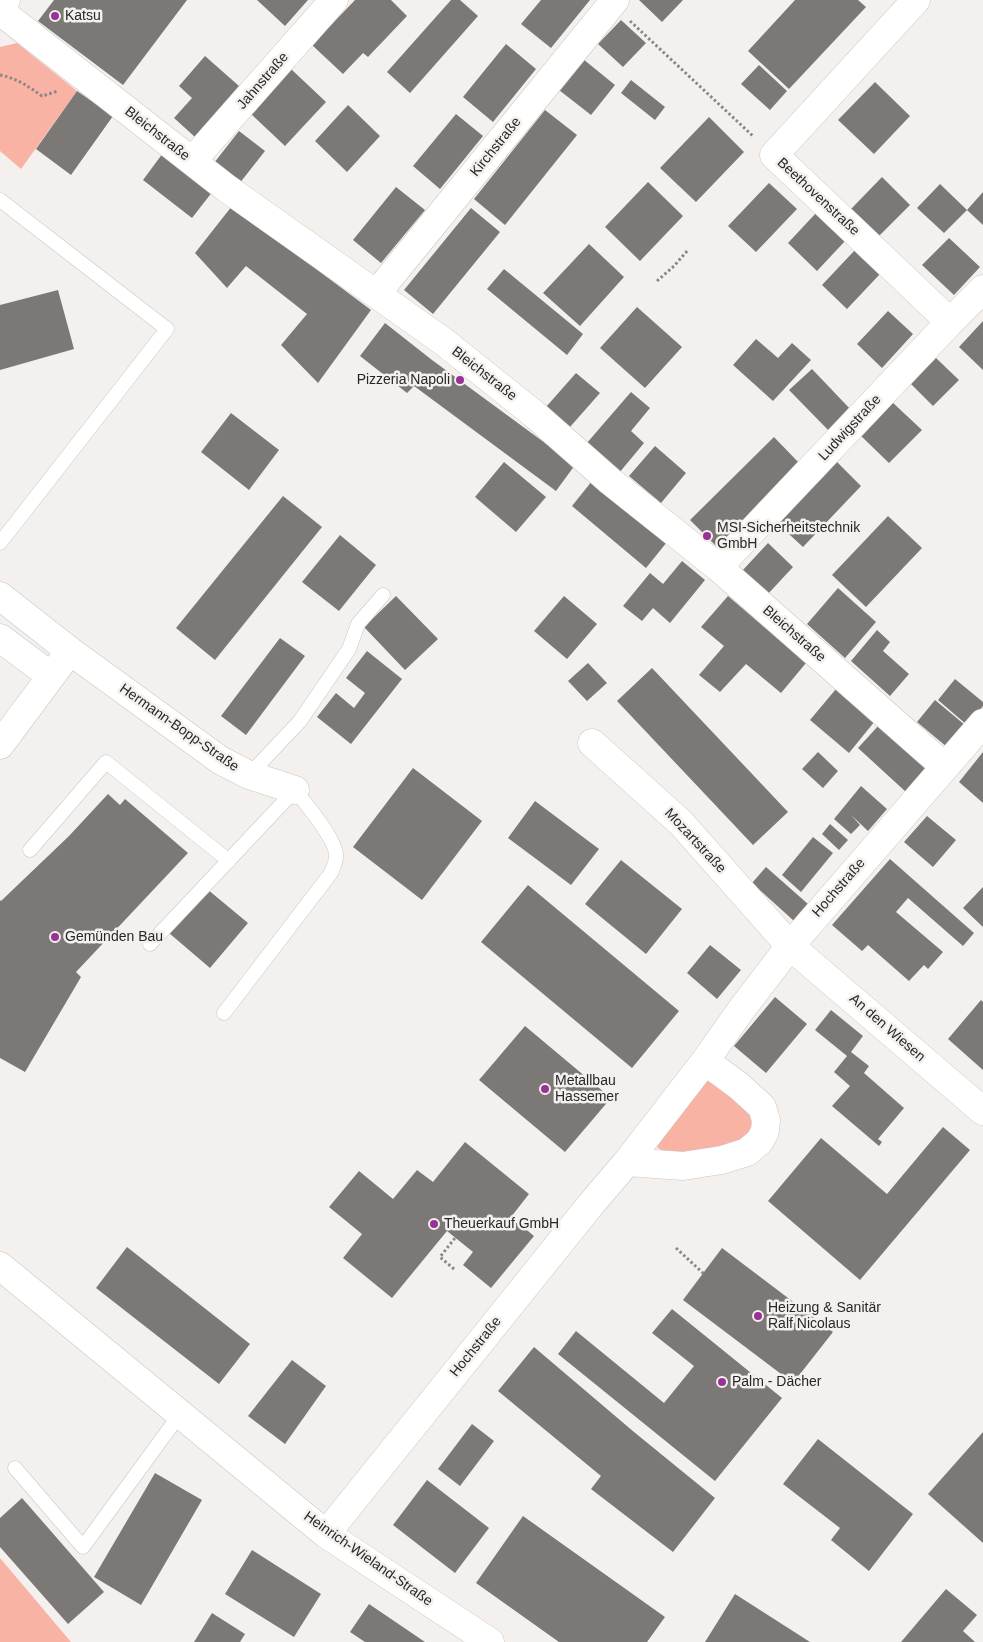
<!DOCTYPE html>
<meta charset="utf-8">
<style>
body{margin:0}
canvas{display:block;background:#f3f0ed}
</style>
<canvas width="983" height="1642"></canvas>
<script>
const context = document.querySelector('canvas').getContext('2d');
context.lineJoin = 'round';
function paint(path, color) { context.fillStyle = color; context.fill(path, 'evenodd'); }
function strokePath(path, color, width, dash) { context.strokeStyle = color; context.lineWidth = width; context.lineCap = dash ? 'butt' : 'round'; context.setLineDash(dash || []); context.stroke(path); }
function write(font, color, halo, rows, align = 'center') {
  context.font = font + ' Arial,sans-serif'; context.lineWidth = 5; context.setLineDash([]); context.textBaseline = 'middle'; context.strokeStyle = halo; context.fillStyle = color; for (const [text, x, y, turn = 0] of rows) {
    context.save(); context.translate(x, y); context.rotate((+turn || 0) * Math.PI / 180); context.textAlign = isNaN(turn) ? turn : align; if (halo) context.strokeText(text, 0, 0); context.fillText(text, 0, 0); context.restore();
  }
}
const green = new Path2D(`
 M17,43L77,91L21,169L0,151V47Z
 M703,1080L708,1081L746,1107L753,1120C751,1126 749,1136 744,1141C727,1154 693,1154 671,1157L654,1145Z
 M0,1558L71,1642H0Z`);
const building = new Path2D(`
 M54,0H187L123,85L38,21Z
 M257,0H308L285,26Z
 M355,0H391L407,16L368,57L363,53L343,74L312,45Z
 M451,0H460L478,16L410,93L387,72Z
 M541,0H590L551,48L521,24Z
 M639,0H683L662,22Z
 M795,0H858L866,7L789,89L748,51Z
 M621,20L646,43L623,67L598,44Z
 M506,44L536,69L493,122L463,97Z
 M205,56L239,86L195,137L174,118L192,98L179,86Z
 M583,59L615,85L591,115L559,90Z
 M759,65L787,91L770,110L741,84Z
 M291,69L326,102L285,146L250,113Z
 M631,80L665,107L655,120L621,93Z
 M875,82L910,116L874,154L838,120Z
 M77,91L113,116L71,175L36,149Z
 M348,105L380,136L347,172L315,141Z
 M545,110L577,135L505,225L474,199Z
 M456,114L483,136L440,189L413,166Z
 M709,117L744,152L696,202L660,168Z
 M239,131L265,151L239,184L214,163Z
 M163,153L213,191L192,218L143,180Z
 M882,177L910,205L879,236L851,209Z
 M648,182L683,216L640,261L605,227Z
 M769,183L797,209L756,252L728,226Z
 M940,184L967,210L944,233L917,208Z
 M396,187L425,210L381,263L353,240Z
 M983,192V225L967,210Z
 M232,206L371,310L318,383L281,345L307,314L246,266L227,288L195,253Z
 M471,208L500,232L433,314L404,290Z
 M816,213L846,240L817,271L788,243Z
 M949,238L980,267L954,295L922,265Z
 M589,244L624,277L580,326L543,293Z
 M855,250L880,274L847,309L822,285Z
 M504,269L583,334L567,355L487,289Z
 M58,290L74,349L0,370V305Z
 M637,307L682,347L645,388L600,348Z
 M888,311L913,334L882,368L857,344Z
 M983,321V370L959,347Z
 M385,323L432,360L575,465L556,491L414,386L407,393L360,356Z
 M756,339L778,358L792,343L811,360L773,401L733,365Z
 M936,358L959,380L933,406L911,384Z
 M812,369L853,412L831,433L789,390Z
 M576,373L600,393L570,427L546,407Z
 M631,392L650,408L631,431L644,443L619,473L586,444Z
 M891,401L922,430L889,463L859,434Z
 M231,413L279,450L249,490L201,452Z
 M774,437L801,465L718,548L690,520Z
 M655,446L686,473L661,503L629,476Z
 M504,462L546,497L516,532L475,497Z
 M837,462L861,486L803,547L778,524Z
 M592,481L667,542L646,568L572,506Z
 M283,496L322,527L215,660L176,628Z
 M888,516L922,548L866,607L832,575Z
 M340,535L376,565L339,611L302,582Z
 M768,543L793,567L767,595L742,571Z
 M682,561L705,580L670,623L653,608L642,621L623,606L650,573L663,584Z
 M838,588L876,622L845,658L807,624Z
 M396,596L438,639L405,670L364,627Z
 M564,596L597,624L567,659L534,631Z
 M728,596L806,663L781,693L746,664L720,692L699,675L724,646L701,627Z
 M877,630L890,642L883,651L909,674L890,696L851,661Z
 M280,638L305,656L246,735L221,716Z
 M367,651L402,679L351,744L317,717L336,693L354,708L365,693L346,678Z
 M588,663L607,683L587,701L568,681Z
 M652,668L788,812L753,845L617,701Z
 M955,679L983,702V706L967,725L938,700Z
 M836,689L875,721L849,753L810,720Z
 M935,700L965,725L947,747L917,722Z
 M879,725L927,766L906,792L858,748Z
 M818,752L838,771L823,788L802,769Z
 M983,752V803L959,782Z
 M413,768L482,821L422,900L353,847Z
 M861,786L887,809L868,831L851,815L860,825L851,834L834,819Z
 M108,794L120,805L125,799L188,853L76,972L81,977L25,1072L0,1058V900L1,901L69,836Z
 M535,801L599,849L571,885L508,838Z
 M927,816L956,840L933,867L904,842Z
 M830,824L848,840L839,850L822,834Z
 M813,837L833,853L801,892L782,875Z
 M890,859L974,933L963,946L908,898L896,912L943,952L928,969L924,965L909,981L868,945L862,951L832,925Z
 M621,860L682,909L646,954L585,904Z
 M766,867L808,904L794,921L752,883Z
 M528,885L679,1011L632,1068L481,942Z
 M983,887V927L963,908Z
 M207,889L248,923L210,968L169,933Z
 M710,945L741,970L717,999L687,973Z
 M775,997L807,1024L766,1073L734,1046Z
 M981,1000L983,1002V1070L948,1039Z
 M831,1010L863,1036L851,1052L869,1066L864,1073L904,1108L878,1139L882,1142L879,1146L832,1106L850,1086L834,1072L847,1056L815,1030Z
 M525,1026L611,1098L565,1152L479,1080Z
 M943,1127L970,1150L860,1280L768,1201L821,1138L887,1194Z
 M465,1142L529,1194L511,1217L534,1236L491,1288L463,1265L473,1252L447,1231L392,1298L343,1258L362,1234L329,1207L359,1171L393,1199L417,1170L433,1182Z
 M127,1247L250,1344L219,1384L96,1288Z
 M722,1248L833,1332L793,1383L683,1300Z
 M672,1309L782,1398L715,1481L558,1354L576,1331L664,1403L694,1366L652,1333Z
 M534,1347L634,1432L715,1498L673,1552L591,1489L601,1476L498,1391Z
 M292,1360L326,1386L285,1444L248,1416Z
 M472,1424L494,1441L460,1486L438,1469Z
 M983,1432V1543L928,1494Z
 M818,1439L913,1514L869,1571L831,1540L840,1528L783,1484Z
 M155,1473L202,1500L141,1605L94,1577Z
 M427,1480L489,1528L455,1573L393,1525Z
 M22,1498L104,1592L68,1624L0,1547V1518Z
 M523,1516L665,1617L647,1642H559L476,1583Z
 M252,1550L321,1594L294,1637L225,1594Z
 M946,1589L977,1615L963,1631L975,1642H901Z
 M735,1594L810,1642H705Z
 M369,1604L425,1642H365L350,1632Z
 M212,1613L245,1634L240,1642H194Z`);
const path = new Path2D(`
 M630,21L754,137
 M0,75C16,78 28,86 42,96L58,91
 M657,281L674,266L688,250
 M676,1248L704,1274
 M454,1269L440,1257L455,1238`);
const lane = new Path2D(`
 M0,200L167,329L0,543
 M249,775L300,721L349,649L358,624L383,595
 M30,850L106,762L229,861
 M150,944L295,790C305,803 338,841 336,857C336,862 333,868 331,873L224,1013
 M15,1468L83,1547L180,1414`);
const street = new Path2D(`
 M916,0L774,155L950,322
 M0,11L225,187L444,342L534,414L610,481L718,567L944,766
 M192,161L334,0
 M377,293L615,0
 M718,567L950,322L983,289
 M0,596L70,651
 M0,638L51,676
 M592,743L681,823L790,946L983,1111
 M0,745L70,651L220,760L249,775L295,790
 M627,1162L683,1166L722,1160L747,1152L760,1141L765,1131L766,1120L762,1107L739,1086L705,1061
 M0,1266L326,1534L490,1642
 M326,1534L592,1203L627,1162L705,1061L741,1010L790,946L983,723`);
const secondary = new Path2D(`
 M0,8L6,0`);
const markers = [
 [55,16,5,"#993296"],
 [460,380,5,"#993296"],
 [707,536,5,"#993296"],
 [55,937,5,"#993296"],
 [545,1089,5,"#993296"],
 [434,1224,5,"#993296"],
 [758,1316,5,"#993296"],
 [722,1382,5,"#993296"]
];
const poiNames = [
 ["Katsu",65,16],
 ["Pizzeria Napoli",450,380,"right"],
 ["MSI-Sicherheitstechnik",717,528],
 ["GmbH",717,544],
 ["Gemünden Bau",65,937],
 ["Metallbau",555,1081],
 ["Hassemer",555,1097],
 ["Theuerkauf GmbH",444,1224],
 ["Heizung & Sanitär",768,1308],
 ["Ralf Nicolaus",768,1324],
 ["Palm - Dächer",732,1382]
];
const streetNames = [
 ["Jahnstraße",263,81,-49],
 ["Bleichstraße",157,134,38],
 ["Kirchstraße",496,147,-51],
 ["Beethovenstraße",818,197,43],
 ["Bleichstraße",484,374,38],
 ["Ludwigstraße",850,428,-47],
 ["Bleichstraße",794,634,41],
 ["Hermann-Bopp-Straße",179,728,35],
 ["Mozartstraße",695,841,47],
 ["Hochstraße",839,888,-49],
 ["An den Wiesen",887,1028,41],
 ["Hochstraße",476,1347,-51],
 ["Heinrich-Wieland-Straße",368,1559,35]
];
paint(green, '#f9b3a5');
paint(building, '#7c7876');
strokePath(lane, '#c9c7c3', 15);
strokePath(street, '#c9c7c3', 29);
strokePath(secondary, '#c9c7c3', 29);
strokePath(path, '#8a8886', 3, [2.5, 2.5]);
strokePath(lane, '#fff', 14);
strokePath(street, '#fff', 28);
strokePath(secondary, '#fff', 28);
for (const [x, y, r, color] of markers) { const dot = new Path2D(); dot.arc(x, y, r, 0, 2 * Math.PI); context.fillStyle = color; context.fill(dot); strokePath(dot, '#f3f0ed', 2); }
write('14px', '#282726', '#f3f0ed', poiNames, 'left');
write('14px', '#282726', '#f3f0ed', streetNames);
</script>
